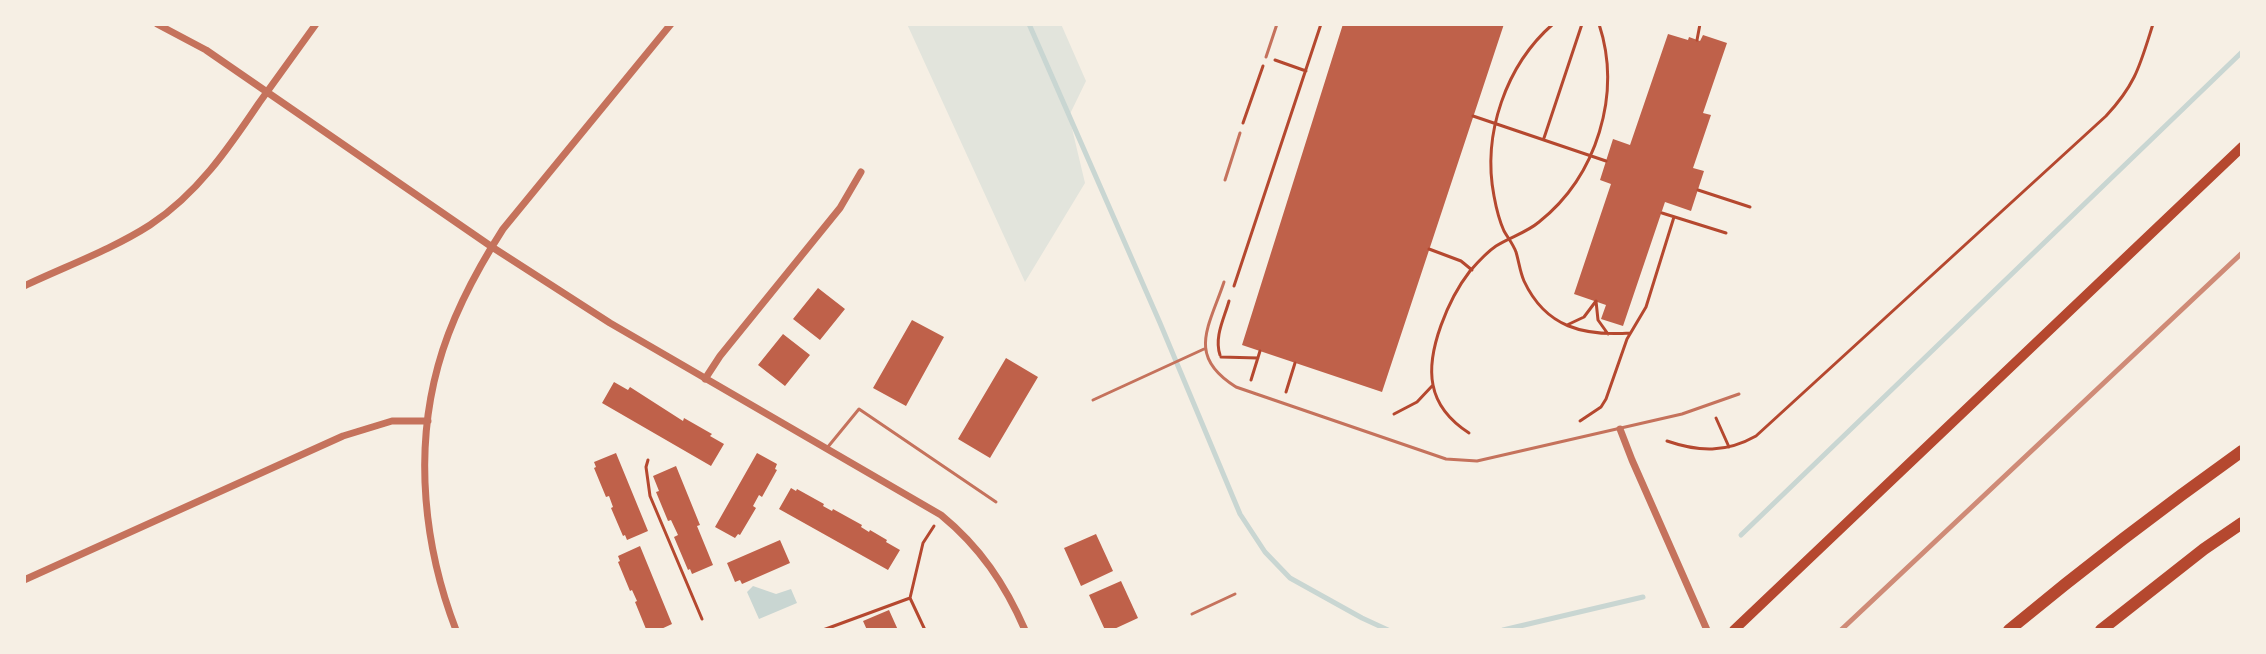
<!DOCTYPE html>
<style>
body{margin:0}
#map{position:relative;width:2266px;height:654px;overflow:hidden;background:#f6efe4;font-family:Figtree,sans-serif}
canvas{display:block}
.frame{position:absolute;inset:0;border:26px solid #f6efe4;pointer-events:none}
</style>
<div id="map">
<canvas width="2266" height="654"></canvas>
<div class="frame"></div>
</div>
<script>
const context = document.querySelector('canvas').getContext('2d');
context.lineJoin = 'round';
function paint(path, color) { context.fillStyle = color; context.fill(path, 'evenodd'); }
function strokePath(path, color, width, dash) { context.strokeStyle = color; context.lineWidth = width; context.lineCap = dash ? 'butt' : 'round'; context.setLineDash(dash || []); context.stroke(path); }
const green = new Path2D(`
 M907,24H1061L1086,81L1069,116L1085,183L1025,282Z`);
const water = new Path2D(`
 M753,586L776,594L791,589L797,603L759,619L747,592Z`);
const stream = new Path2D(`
 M1029,24L1160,323L1240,514L1265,552L1290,578L1362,618L1388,630
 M1741,535L2242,52
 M1503,630L1643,597`);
const building = new Path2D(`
 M1343,24H1504L1382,392L1242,345Z
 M1668,34L1688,40L1689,37L1700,41L1703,35L1727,43L1703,113L1711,115L1693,168L1704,171L1691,211L1665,202L1623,326L1601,319L1606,305L1574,294L1611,184L1600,180L1613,139L1630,145Z
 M818,288L845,309L820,340L793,319Z
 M912,320L944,337L906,406L873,388Z
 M783,334L810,355L785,386L758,365Z
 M1006,358L1038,377L990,458L958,439Z
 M614,382L628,390L630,387L683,421L684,418L712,434L710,436L724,444L711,466L602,403Z
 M616,453L648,531L627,540L625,535L623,536L611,508L613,507L609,496L606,497L594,468L596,467L594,462Z
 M757,453L777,464L775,469L777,470L762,497L759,495L753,506L756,508L740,535L738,534L735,538L715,527Z
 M676,466L700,525L697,526L713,565L692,574L690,569L688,570L674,537L678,535L671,520L668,521L656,492L659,491L653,476Z
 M791,488L796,491L797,489L824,504L823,506L832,511L833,509L862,525L861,527L869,532L870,530L887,540L886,542L900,550L888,570L779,509Z
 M1096,534L1113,571L1081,586L1064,548Z
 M780,540L790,563L742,584L740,580L735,582L727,563Z
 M640,546L672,624L659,630L646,629L635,602L637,601L632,590L630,591L618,562L620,561L618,556Z
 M1121,581L1138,618L1112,630H1105L1089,595Z
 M889,610L898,630H867L863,621Z`);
const path = new Path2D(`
 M1553,24C1506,65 1482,134 1494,196C1496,207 1499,220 1504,231C1508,238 1513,244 1516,252C1519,262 1520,272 1524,281C1546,328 1584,336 1630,333
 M1697,40L1700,24
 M1275,60L1306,71
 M1473,116L1606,161
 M1243,123L1263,66
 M1544,138L1582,24
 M1698,190L1750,207
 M1662,213L1726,233
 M1429,249L1461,261L1472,270
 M1234,286L1321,24
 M1567,325L1584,317L1596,301L1598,320L1608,334
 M1220,355C1214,337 1224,319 1229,301
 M1221,357L1258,358
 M1251,380L1260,351
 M1286,392L1295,363
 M1394,414L1417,402L1433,385
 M1716,418L1729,447
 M1580,421L1601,407L1606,399L1627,339L1646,307L1674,217
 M1469,433C1452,422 1437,406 1433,385C1426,351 1449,298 1470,271C1477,263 1487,252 1496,246C1510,237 1526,233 1539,222C1597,176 1622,94 1599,24
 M1667,441C1699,452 1726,453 1756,436L2106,116C2136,84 2140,65 2153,24
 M648,460L646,467L650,496L702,619
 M823,630L910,598
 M925,630L910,598L923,543L934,526`);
const service = new Path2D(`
 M1266,57L1277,24
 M1225,180L1240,133
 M1224,282C1209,327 1186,356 1236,387L1446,459L1477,461L1682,414L1739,394
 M1093,400L1204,349
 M827,448L859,409L996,502
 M1192,614L1235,594`);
const minor = new Path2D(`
 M157,24L206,50L492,247L610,323L941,515C980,547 1005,584 1025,630
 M24,286C66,266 111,250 150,225C197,194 228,149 259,103C278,77 297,50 316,24
 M705,379L720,356L840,208L861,172
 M1620,429L1632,460L1707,630
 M24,580L343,436L392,421H428
 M456,630C424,547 414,453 438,366C451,318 476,271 503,229L671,24`);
const secondary = new Path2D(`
 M1734,630L2242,147`);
const motorway = new Path2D(`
 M2009,630C2085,567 2162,508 2242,451
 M2101,630L2204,549L2242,523`);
const rail = new Path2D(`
 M1841,630L2242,253`);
paint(green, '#e2e4dc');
paint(water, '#c9d6d2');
strokePath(stream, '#c9d6d2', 5);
paint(building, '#bf614a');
strokePath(path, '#b5482f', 3);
strokePath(service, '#c5725c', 3);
strokePath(minor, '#c5725c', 7);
strokePath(secondary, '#b5482f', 10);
strokePath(motorway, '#b5482f', 12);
strokePath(rail, '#cf8b77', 5);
</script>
